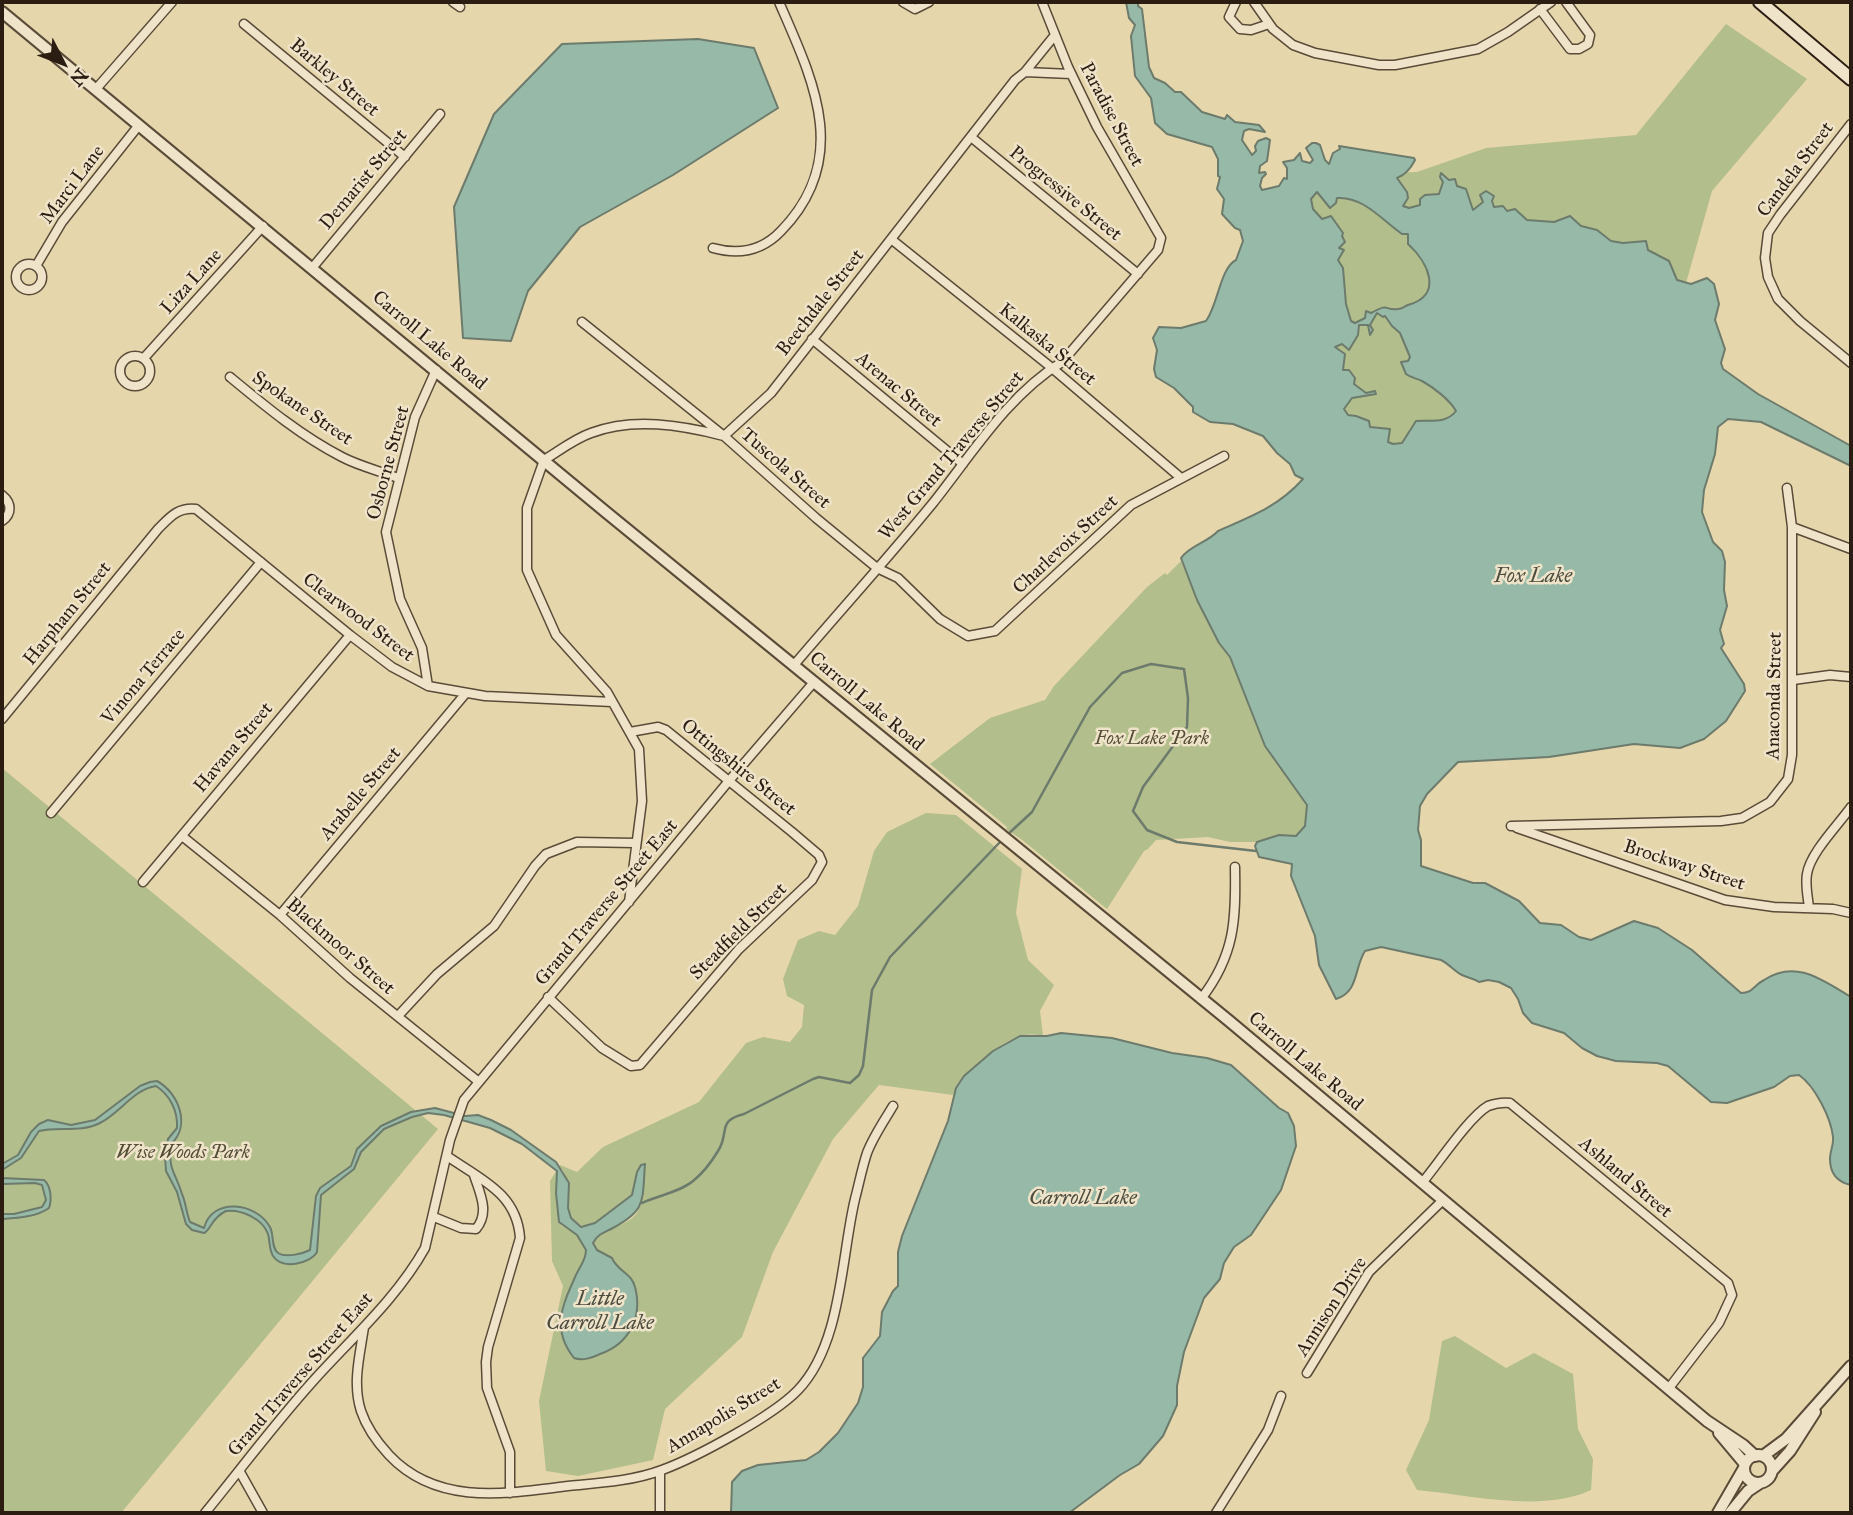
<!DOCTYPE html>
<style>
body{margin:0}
#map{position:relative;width:1853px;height:1515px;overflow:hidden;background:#e6d6ac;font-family:"IM FELL Great Primer",serif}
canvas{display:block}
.frame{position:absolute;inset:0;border:4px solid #2c1d13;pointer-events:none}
.north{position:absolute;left:28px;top:28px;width:70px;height:70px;-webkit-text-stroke:5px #efe4c9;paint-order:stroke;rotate:132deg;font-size:19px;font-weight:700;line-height:28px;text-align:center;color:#2c1d13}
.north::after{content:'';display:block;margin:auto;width:24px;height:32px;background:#2c1d13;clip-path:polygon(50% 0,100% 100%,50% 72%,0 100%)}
</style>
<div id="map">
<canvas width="1853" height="1515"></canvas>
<div class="frame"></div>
<div class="north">N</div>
</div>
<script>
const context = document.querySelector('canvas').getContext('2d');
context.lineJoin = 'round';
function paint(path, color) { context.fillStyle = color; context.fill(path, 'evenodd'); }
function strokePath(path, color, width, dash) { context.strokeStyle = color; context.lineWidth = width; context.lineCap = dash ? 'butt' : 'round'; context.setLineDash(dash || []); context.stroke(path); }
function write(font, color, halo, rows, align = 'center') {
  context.font = font + ' "IM FELL Great Primer",serif'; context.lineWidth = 5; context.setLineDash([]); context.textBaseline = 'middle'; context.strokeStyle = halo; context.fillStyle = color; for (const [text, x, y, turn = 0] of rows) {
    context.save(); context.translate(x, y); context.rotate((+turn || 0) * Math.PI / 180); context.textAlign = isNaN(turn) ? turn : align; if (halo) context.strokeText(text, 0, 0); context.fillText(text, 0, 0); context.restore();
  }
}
const green = new Path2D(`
 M1726,24L1807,79L1712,191L1677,315L1423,466L1329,438L1300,189L1330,175L1417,172L1486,148L1636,135Z
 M1181,561L1197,600L1230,657L1260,735L1307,805L1305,826L1293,838L1279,835L1257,842H1230L1208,837L1156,840L1148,849L1144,851L1107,909L1021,839L1006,829L1007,827L930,764L990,718L1045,700L1054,686L1147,587L1165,573L1167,575Z
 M2,768L438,1129L121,1513H2Z
 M926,813L956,815L1022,869L1016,913L1028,960L1054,985L1040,1011L1043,1036C1038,1035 1032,1034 1026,1035C1003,1038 961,1073 953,1095L879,1085L833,1139L773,1252L742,1337L665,1409L653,1460L578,1476L546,1471L539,1401L563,1286L552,1261L550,1181L560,1165L577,1172L603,1147L699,1102L746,1043L763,1037L790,1042L802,1027L804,1005L787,996L783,979L798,940L819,931L835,935L858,906L874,851L887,832ZM643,1163L645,1167C642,1181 645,1197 638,1211C629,1228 602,1226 593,1243L597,1250L612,1258C625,1287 644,1279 635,1322L574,1358C551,1329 562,1306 576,1275C580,1266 586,1260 586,1250L577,1235L561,1225L556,1203L558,1171L562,1169C571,1184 566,1195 569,1211C575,1247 620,1206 632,1195L637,1172Z
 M1455,1336L1506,1368L1534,1353L1573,1374L1578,1429L1593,1459L1591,1490C1541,1513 1471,1495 1417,1490L1406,1470L1429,1420L1442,1341Z`);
const water = new Path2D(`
 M1126,2H1138V6L1142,9L1149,67L1154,78L1165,83L1175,92H1181L1202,112L1225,119L1227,115L1235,122L1259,125L1265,132L1249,129L1244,131L1242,140L1252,155L1256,151L1255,146L1258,141L1266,138L1270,140L1267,161L1260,166L1259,173L1265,172L1266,174L1262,178L1260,186L1262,190L1279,186L1284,178L1287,179V168L1283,162L1294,160L1300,153L1302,161L1310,163L1313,160L1306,148L1312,143H1316L1320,145L1325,160L1329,164L1333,153L1340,149L1339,146L1414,158L1415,160C1411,168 1405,175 1397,178L1407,192L1408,198L1403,206L1409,208L1420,205V199L1425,195L1439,194L1443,182L1440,177L1441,173L1449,180L1455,179L1457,186L1466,189L1473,210L1483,202L1480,195L1486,191L1494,196L1492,201L1494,207L1503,206L1507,211L1515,209L1527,220L1554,222L1570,216L1581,226L1597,230L1611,241L1623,243L1646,241L1648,250L1669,261L1677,280L1691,284L1707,278L1714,284L1719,304L1715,320L1725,349L1721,363L1723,369L1758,394L1851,446V466L1761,422L1728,419L1718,427L1715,454L1704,490L1702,512L1713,542L1722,551L1725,562L1724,590L1727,606L1720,630L1724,644L1721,648L1744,684L1745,691L1726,721L1704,739L1680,748L1634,744L1549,757L1458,762L1427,794L1420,806L1418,830L1421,840V866L1473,883H1485L1519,901L1540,923L1561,925L1579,937L1591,940L1634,921L1658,928L1692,950L1741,993C1753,993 1754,985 1764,980C1796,959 1822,980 1851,997V1185C1837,1182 1830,1174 1830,1159C1830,1151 1834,1144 1833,1137C1831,1118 1815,1086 1799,1075L1790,1076L1774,1087L1727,1103L1711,1102L1668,1066L1657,1063L1616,1061L1597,1056L1582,1048L1564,1033L1532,1023L1523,1013L1518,999L1511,988L1499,982L1488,980L1479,982C1473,978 1468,978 1462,975C1454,971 1449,964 1441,960L1381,947L1365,951C1354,968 1359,992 1336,999L1319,965L1315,936L1291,876L1292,864L1259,857L1255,846L1257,842L1279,835L1296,836L1305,826L1307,805L1265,746L1230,657L1219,643L1197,600L1181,558C1190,545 1207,543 1218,531C1250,517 1278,507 1303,479L1295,475L1290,464L1277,453L1263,436L1233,424L1210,422L1193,412V407L1174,388L1156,377L1154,369L1157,350L1153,338L1159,327L1181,328L1206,321C1218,305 1220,268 1236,260L1243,241L1240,230L1235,228L1222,214L1224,199L1217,189L1220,177L1218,176V159L1212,147L1167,134L1155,123L1151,98L1135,76L1131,36L1135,25L1129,18ZM1317,192L1330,208L1336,203L1337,198C1363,196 1382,220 1402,234H1408V244C1428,262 1444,295 1408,305C1405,306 1402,309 1398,309C1383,311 1391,302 1371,313L1366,311L1365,318L1355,323L1351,321L1346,304L1343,268L1338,260L1344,250L1339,248L1345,242L1342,236L1343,233L1331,216L1322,219L1313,209L1311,199ZM1377,313L1383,317L1385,316L1392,326L1400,333L1410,357L1408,361L1401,362L1406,374C1411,378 1416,378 1422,381C1433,387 1450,400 1456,411C1446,424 1431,420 1416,421L1402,443L1393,444L1388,442L1390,429L1370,427L1369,421L1356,416L1348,415L1344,409L1352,398L1376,394L1375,391L1366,393L1354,384L1355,378L1349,370H1343L1345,354L1335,347L1342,344L1349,350L1358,335L1359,325H1368L1370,335L1373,330L1370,325Z
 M698,39L754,48L778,108L673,175L580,227L528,291L511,341L463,338L454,207L494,114L562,44Z
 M1061,1033L1112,1038L1172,1053L1207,1058L1231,1065L1279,1108L1288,1113L1294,1126L1296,1146L1281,1190L1251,1235L1234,1247L1224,1263L1220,1279L1204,1298L1184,1352L1177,1386V1405L1163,1436L1139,1464L1120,1475L1069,1513H731L732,1482L742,1471L758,1465L806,1460L819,1452L838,1433L858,1403L863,1387V1358L880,1336L882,1312L893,1291L898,1286V1252L902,1236L948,1121L956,1088L964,1076L993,1051L1020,1036H1047Z
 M157,1081C179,1093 191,1126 171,1144C168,1171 175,1171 182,1194C186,1203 186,1212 190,1222L204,1228C212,1197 256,1202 270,1227C274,1234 271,1248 278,1253C286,1258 302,1254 310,1250L316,1196L320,1188L351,1166L357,1149L381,1126L411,1112L435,1108L465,1116L478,1115L491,1120L511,1130L556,1162L569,1183L568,1208L571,1218L581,1227L595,1223L632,1195L637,1172L641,1165L645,1164C642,1202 647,1210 611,1229C603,1233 597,1235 593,1243L597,1250L612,1258C618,1272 631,1272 635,1287C643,1317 629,1344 600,1354C591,1358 583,1361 574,1358C551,1329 562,1306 576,1275C580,1266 586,1260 586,1250L577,1235L559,1222L556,1193L557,1171L522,1144L490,1128L444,1115L428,1113L412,1117L384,1129L361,1152L354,1169L321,1195L317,1252C310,1264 282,1270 273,1256C269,1249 270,1241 268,1234C263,1219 241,1209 226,1211C211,1218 211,1230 204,1233L192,1230L186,1224L177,1192L166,1171L165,1156L168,1139L177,1128C178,1111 170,1095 156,1086C134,1089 120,1113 100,1123C81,1133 57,1126 39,1131L21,1158L2,1170V1164L18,1155L31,1132L39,1124L48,1120L71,1125L95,1120L140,1086L150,1082Z
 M2,1178L44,1180C51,1186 52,1199 49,1208C37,1217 17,1218 2,1219V1214H14L42,1207L46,1200L42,1185L35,1183L3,1184Z`);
const stream = new Path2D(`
 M1006,836L1032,812L1090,707L1122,673L1151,664L1184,669L1188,698L1187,727L1143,787L1133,811L1147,830L1177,842L1256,851
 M642,1203C657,1196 680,1192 693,1181C702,1174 712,1161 718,1151C730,1133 716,1121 744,1114L813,1079L819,1077L850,1083L859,1075L863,1066L872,990L890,957L1001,841`);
const minor = new Path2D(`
 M453,2L460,7
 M903,2L915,9L929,2
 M1236,2L1229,17L1240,29L1251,30L1269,24
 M1254,2L1273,29L1293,45L1315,53L1379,65H1395L1478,49L1508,32L1551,2
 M1540,9L1570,49H1579L1588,44L1590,35L1566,2
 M244,24L405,157
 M1025,72L1055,35
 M96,89L172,2
 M1851,124L1780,215L1768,233L1765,258L1768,277L1778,299L1800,321L1851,363
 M971,137L1138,274
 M891,239L1052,368L1181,478
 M713,248C738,255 762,251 781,231C852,158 813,80 779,2
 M16 277a13 13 0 1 1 26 0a13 13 0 1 1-26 0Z
 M36,266L62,222L139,125
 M313,267L440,114
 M582,322L724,436L816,518L877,568L898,578L940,619L968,636L995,631L1131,505L1224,456
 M812,339L963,464
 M120 371a15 15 0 1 1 30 0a15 15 0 1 1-30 0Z
 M144,358L263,226
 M230,377C265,406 301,436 342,457C359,466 380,471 398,478
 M2,495C12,503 12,514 2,521
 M1792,527L1851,549
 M794,665C840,611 888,558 933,503C972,454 1008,395 1062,362L1158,250L1161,238L1097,127L1068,67L1042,2
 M1793,680L1830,675L1851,677
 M428,686L422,648L400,599L386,532L415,417L436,370
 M2,719L158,529C170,517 178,507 196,509L350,635L392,667L428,686L485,696L612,702
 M51,813L261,562
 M1511,826L1721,821L1742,818L1770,802L1788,779L1792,755V527L1787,488
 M1517,828L1725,900L1774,907L1833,909L1851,913
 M182,836L280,915L350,978L479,1082
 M143,882L350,635
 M629,902L642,801L639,749L607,692L556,635L527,570V508L544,460C559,451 574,439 591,433C633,417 681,425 724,436L771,393L1015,80L1025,72L1071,74
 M1809,908C1808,897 1805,885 1807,874C1810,853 1839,824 1851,807
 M280,915L466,693
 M548,997L602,1048L631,1066L640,1065L739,949L812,880L822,862L819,855L792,832L666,730L658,727L630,732
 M1201,999C1235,955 1236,920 1235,867
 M398,1016L437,974L494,926L535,866L546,854L577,842L635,843
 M447,1156C480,1179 517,1193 520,1238L488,1347L486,1362L487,1388L510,1452V1493
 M1422,1183C1438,1164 1469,1117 1488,1106C1496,1103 1502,1102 1510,1103L1728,1283L1732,1295L1719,1323L1669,1388
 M434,1217L461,1228L476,1229C490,1212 480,1194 474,1175
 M364,1327C360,1355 352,1383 361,1411C367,1429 377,1442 389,1455C437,1506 505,1494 568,1486C599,1483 633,1481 662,1470C697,1457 773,1416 798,1390C842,1344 841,1257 855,1199C859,1184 862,1168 867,1153C873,1137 884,1121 893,1106
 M1307,1373L1369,1272L1443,1200
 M240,1472L263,1513
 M205,1513C241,1469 276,1422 314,1380C352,1338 397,1298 425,1248L450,1140L464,1100L728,782L814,682
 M660,1513V1471
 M1216,1513L1268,1430L1281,1396`);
const tertiary = new Path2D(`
 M2,12L607,513L1228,1020L1707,1421L1743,1445L1755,1456
 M1719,1433L1745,1464
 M1744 1469a14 14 0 1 1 28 0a14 14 0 1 1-28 0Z
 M1763,1456L1786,1439L1851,1366
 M1772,1471L1790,1451L1815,1412
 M1718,1513L1744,1468
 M1730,1513L1748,1491L1760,1483`);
const secondary = new Path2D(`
 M1760,2L1851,79`);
const streetNames = [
 ["Barkley Street",334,78,40],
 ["Paradise Street",1111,115,62],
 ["Candela Street",1796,170,-53],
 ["Demarist Street",364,180,-50],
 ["Marci Lane",73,185,-53],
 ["Progressive Street",1065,194,39],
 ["Liza Lane",192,282,-48],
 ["Beechdale Street",821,303,-52],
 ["Carroll Lake Road",429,341,40],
 ["Kalkaska Street",1047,345,39],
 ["Arenac Street",898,390,40],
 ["Spokane Street",302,409,34],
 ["West Grand Traverse Street",952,456,-50],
 ["Osborne Street",389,463,-75],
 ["Tuscola Street",785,469,41],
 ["Charlevoix Street",1066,545,-43],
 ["Harpham Street",68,614,-51],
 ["Clearwood Street",358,618,37],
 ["Vinona Terrace",144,677,-50],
 ["Anaconda Street",1775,696,-89],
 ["Carroll Lake Road",866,702,40],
 ["Havana Street",234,748,-50],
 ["Ottingshire Street",738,768,39],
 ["Arabelle Street",361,794,-50],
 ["Brockway Street",1684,866,18],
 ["Grand Traverse Street East",607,903,-50],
 ["Steadfield Street",739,932,-45],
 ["Blackmoor Street",340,947,41],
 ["Carroll Lake Road",1305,1062,40],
 ["Ashland Street",1625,1178,40],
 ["Annison Drive",1332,1307,-57],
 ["Grand Traverse Street East",301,1375,-49],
 ["Annapolis Street",724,1416,-31]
];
const parkNames = [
 ["Fox Lake Park",1152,739],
 ["Wise Woods Park",183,1153]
];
const waterNames = [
 ["Fox Lake",1533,577],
 ["Carroll Lake",1083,1199],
 ["Little",600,1300],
 ["Carroll Lake",600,1324]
];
paint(green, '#b2be8c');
paint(water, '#97b9a7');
strokePath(water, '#6c7b6c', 2);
strokePath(stream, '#6c7b6c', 2.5);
strokePath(minor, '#5a4b39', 11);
strokePath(tertiary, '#5a4b39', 14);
strokePath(secondary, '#2c1d13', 16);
strokePath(minor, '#efe4c9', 8);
strokePath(tertiary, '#efe4c9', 10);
strokePath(secondary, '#efe4c9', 12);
write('19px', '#2c1d13', '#efe4c9', streetNames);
write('italic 19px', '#544d37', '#efe4c9', parkNames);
write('italic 21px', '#4c4c3f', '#efe4c9', waterNames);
</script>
